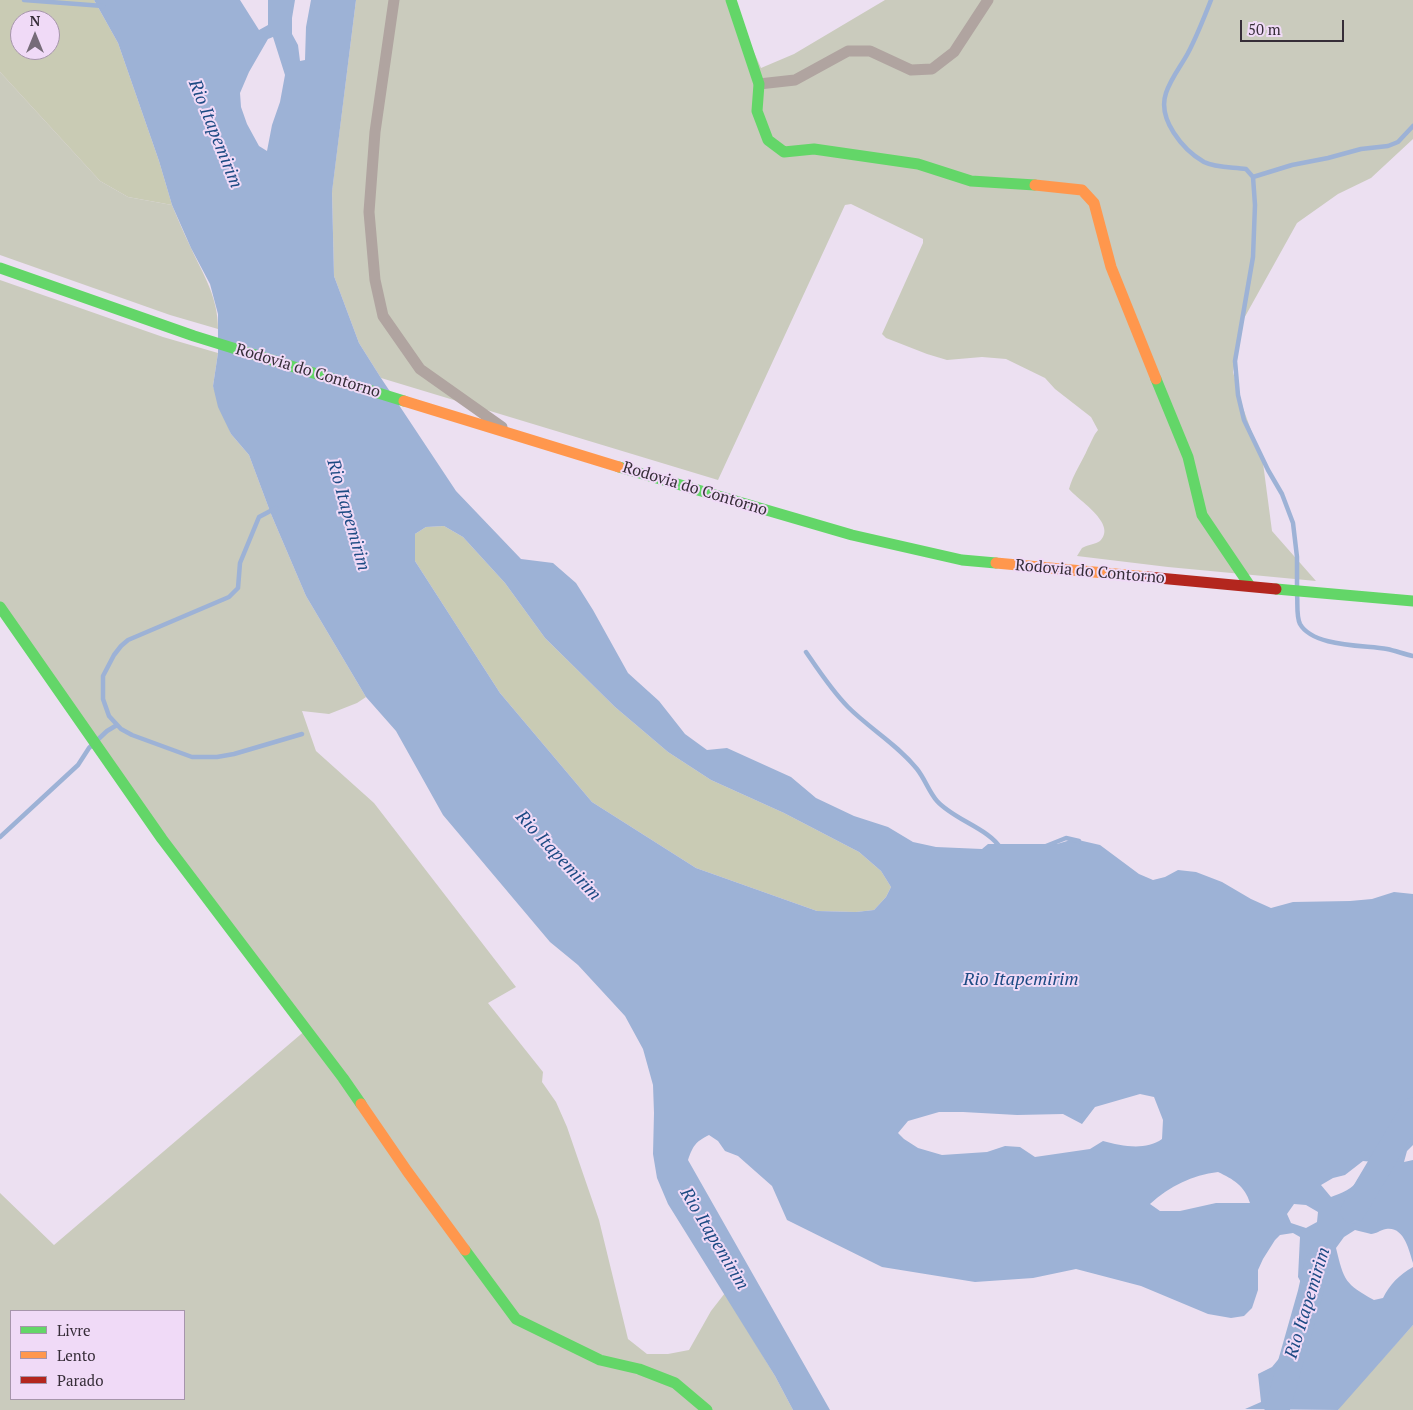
<!DOCTYPE html>
<style>
body{margin:0}
#map{position:relative;width:1413px;height:1410px;overflow:hidden;background:#ece0f1;font-family:"PT Serif",serif}
canvas{display:block}
.legend{position:absolute;left:10px;top:1310px;width:175px;height:90px;box-sizing:border-box;background:#f0daf7;border:1px solid #a695ab;margin:0;padding:6px 9px;list-style:none;font-size:15px;color:#362d38}
.legend li{display:flex;align-items:center;gap:10px;height:25px}
.legend b{width:25px;border:1px solid #a695ab}
.north{position:absolute;left:10px;top:10px;width:50px;height:50px;box-sizing:border-box;background:#f0daf7;border:1px solid #a695ab;border-radius:50%;rotate:0deg;font-size:14px;font-weight:700;line-height:20px;text-align:center;color:#362d38}
.north::after{content:'';display:block;margin:auto;width:18px;height:22px;background:#766c79;clip-path:polygon(50% 0,100% 100%,50% 72%,0 100%)}
.scale{position:absolute;left:1240px;top:20px;width:104px;height:22px;box-sizing:border-box;border:2px solid #362d38;border-top:0;padding-left:6px;font-size:15px;line-height:18px;white-space:nowrap;color:#362d38;-webkit-text-stroke:4px #f0daf7;paint-order:stroke}
</style>
<div id="map">
<canvas width="1413" height="1410"></canvas>
<ul class="legend">
<li><b style="height:6px;background:#63d668"></b>Livre</li>
<li><b style="height:6px;background:#ff974d"></b>Lento</li>
<li><b style="height:6px;background:#b3261e"></b>Parado</li>
</ul>
<div class="north">N</div>
<div class="scale">50 m</div>
</div>
<script>
const context = document.querySelector('canvas').getContext('2d');
context.lineJoin = 'round';
function paint(path, color) { context.fillStyle = color; context.fill(path, 'evenodd'); }
function strokePath(path, color, width, dash) { context.strokeStyle = color; context.lineWidth = width; context.lineCap = dash ? 'butt' : 'round'; context.setLineDash(dash || []); context.stroke(path); }
function write(font, color, halo, rows, align = 'center') {
  context.font = font + ' "PT Serif",serif'; context.lineWidth = 4; context.setLineDash([]); context.textBaseline = 'middle'; context.strokeStyle = halo; context.fillStyle = color; for (const [text, x, y, turn = 0] of rows) {
    context.save(); context.translate(x, y); context.rotate((+turn || 0) * Math.PI / 180); context.textAlign = isNaN(turn) ? turn : align; if (halo) context.strokeText(text, 0, 0); context.fillText(text, 0, 0); context.restore();
  }
}
const green = new Path2D(`
 M356,0H731L761,68L794,54L885,0H1413V139L1371,178L1338,194L1297,223L1242,322L1233,372L1243,408L1263,463L1272,531L1316,581L1168,567L1077,556L1082,548C1087,545 1096,544 1100,541C1118,524 1078,500 1069,489C1073,474 1082,462 1088,448C1092,441 1093,436 1098,430L1091,417L1055,389L1045,378L1006,359L982,357L947,360L927,354L886,338L882,334L923,243V239L851,204L845,205L718,480L381,378L359,343L334,276L332,191Z
 M0,72L100,181L128,197L172,205C178,219 184,234 191,248C204,276 218,297 218,329L170,315L0,255Z
 M0,280L163,337L218,353L213,386L231,434L249,455L271,514L306,596L366,697L357,703L329,714L302,711L316,751L374,803L516,987L488,1003L543,1072L542,1082L556,1102L567,1127L599,1220L628,1339L647,1354H668L689,1350L711,1311L725,1293L775,1376L793,1410H0V1193L54,1245L307,1029L0,613ZM11,1311H184V1399H11Z
 M1413,1325V1410H1338L1342,1403Z`);
const forest = new Path2D(`
 M0,0H94L118,43L159,161L172,205L128,197L100,181L0,72ZM20,20H50V50H20Z
 M444,526L463,537L505,583L545,638L615,707L668,752L711,780L784,813L859,852L881,871L891,887L886,897L874,910L856,912L817,911L696,868L592,802L500,693L415,561V534L426,527Z`);
const water = new Path2D(`
 M94,0H240L259,30L268,25V0H295L292,18V34L298,45L300,61L305,60L306,27L311,0H356L332,192L334,276L359,343L381,378L456,491L521,559L553,563L576,583L593,610L628,673L659,701L685,734L707,750L727,748L791,777L816,798L854,816L888,827L913,842L936,847L982,849L988,844H1057L1074,839L1100,845L1139,874L1153,880L1165,877L1178,870L1196,872L1222,882L1251,899L1271,908L1293,902L1350,901L1372,899L1394,892L1413,894V1145L1407,1151L1404,1162L1413,1160V1263C1409,1250 1404,1226 1386,1229C1380,1230 1376,1234 1371,1234C1366,1233 1360,1231 1355,1230L1344,1237L1336,1248C1344,1281 1345,1284 1374,1300L1383,1298C1390,1284 1399,1275 1413,1267V1325L1338,1410L1245,1409L1261,1402L1258,1374L1272,1367L1296,1338L1311,1328L1315,1308L1298,1277L1300,1237L1293,1233L1280,1235L1275,1240L1263,1259L1258,1270V1290L1252,1308L1244,1316L1231,1318L1208,1314L1141,1286L1076,1269L1033,1278L975,1282L882,1267L787,1220L772,1186L738,1156L725,1151L718,1141L709,1135C695,1142 693,1146 688,1160L830,1410H793L775,1376L668,1204L657,1178L653,1154L654,1113L653,1085L643,1049L625,1016L578,965L550,942L443,815L396,731L366,697L306,596L271,514L249,455L231,434L218,407L213,386L218,353V314L210,284L191,248L172,205L159,161L118,43ZM273,37L285,75L280,102L272,125L267,151L259,146L247,124L241,107L240,93L249,72L268,39ZM444,526L463,537L505,583L545,638L615,707L668,752L711,780L784,813L859,852L881,871L891,887L886,897L874,910L856,912L817,911L696,868L592,802L500,693L415,561V534L426,527ZM1140,1094L1154,1097L1163,1120L1162,1139C1145,1151 1122,1146 1103,1141L1090,1149L1035,1157L1020,1147L1005,1146L987,1152L942,1155L918,1148L904,1139L898,1133L908,1121L939,1112H963L1017,1115L1063,1114L1082,1124L1095,1107ZM1363,1161L1373,1162L1379,1172L1373,1181L1358,1179C1354,1189 1341,1193 1331,1197L1321,1185L1333,1178L1345,1175ZM1218,1172C1233,1179 1245,1186 1250,1203H1216L1180,1211H1160L1150,1204C1170,1186 1192,1175 1218,1172ZM1294,1204L1306,1205L1318,1212L1317,1222L1306,1228L1291,1223L1287,1214Z`);
const stream = new Path2D(`
 M24,0L103,6
 M1211,0C1204,18 1197,36 1188,53C1181,66 1171,78 1166,93C1157,119 1183,150 1204,162C1216,168 1233,167 1246,169L1253,177L1255,205L1253,257L1235,361L1238,395L1244,420L1268,470L1282,494L1293,523L1297,557V586
 M1253,177L1292,165L1328,158L1361,149L1388,146L1398,142L1413,126
 M276,508L259,517L240,563L238,588L229,597L128,640L121,646L114,655L103,676V699L109,716L121,729L132,735L192,757H217L234,754L302,734
 M1297,594C1298,603 1296,616 1300,624C1313,647 1364,645 1387,649C1396,651 1404,654 1413,656
 M806,652C819,671 832,691 848,707C870,729 897,744 917,769C925,779 929,792 937,801C954,820 990,829 1001,849
 M0,837L78,765L89,748L107,731L117,725
 M1046,846L1066,838L1079,841`);
const river = new Path2D(`
 M1353,1211L1413,1110
 M1277,1410L1310,1294L1317,1263`);
const street = new Path2D(`
 M394,0L375,132L369,212L375,280L383,316L420,369L502,427
 M759,84L795,80L848,51H870L911,70L932,69L954,52L988,0`);
const fast = new Path2D(`
 M731,0L759,84L757,111L768,140L784,152L814,149L918,164L971,181L1035,185
 M0,268L194,336L404,401
 M1156,379L1188,457L1202,515L1250,586
 M619,467L852,535L962,560L996,563
 M1276,589L1413,601
 M0,607L162,839L343,1078L361,1104
 M465,1250L516,1319L600,1360L639,1369L675,1383L707,1410`);
const slow = new Path2D(`
 M1035,185L1082,190L1094,203L1111,267L1156,379
 M404,401L619,467
 M996,563L1148,577
 M361,1104L407,1171L465,1250`);
const jam = new Path2D(`
 M1148,577L1276,589`);
const streetNames = [
 ["Rodovia do Contorno",308,371,17],
 ["Rodovia do Contorno",695,489,17],
 ["Rodovia do Contorno",1090,572,5]
];
const waterNames = [
 ["Rio Itapemirim",215,134,68],
 ["Rio Itapemirim",348,515,74],
 ["Rio Itapemirim",558,856,47],
 ["Rio Itapemirim",1021,980],
 ["Rio Itapemirim",714,1239,59],
 ["Rio Itapemirim",1308,1303,-73]
];
paint(green, '#cacbbd');
paint(forest, '#c9cbb4');
paint(water, '#9db2d6');
strokePath(stream, '#9db2d6', 4.5);
strokePath(river, '#9db2d6', 25);
strokePath(street, '#b0a4a0', 11);
strokePath(fast, '#63d668', 11);
strokePath(slow, '#ff974d', 11);
strokePath(jam, '#b3261e', 11);
write('16px', '#362d38', '#f0daf7', streetNames);
write('italic 18px', '#1c4a83', '#f0daf7', waterNames);
</script>
